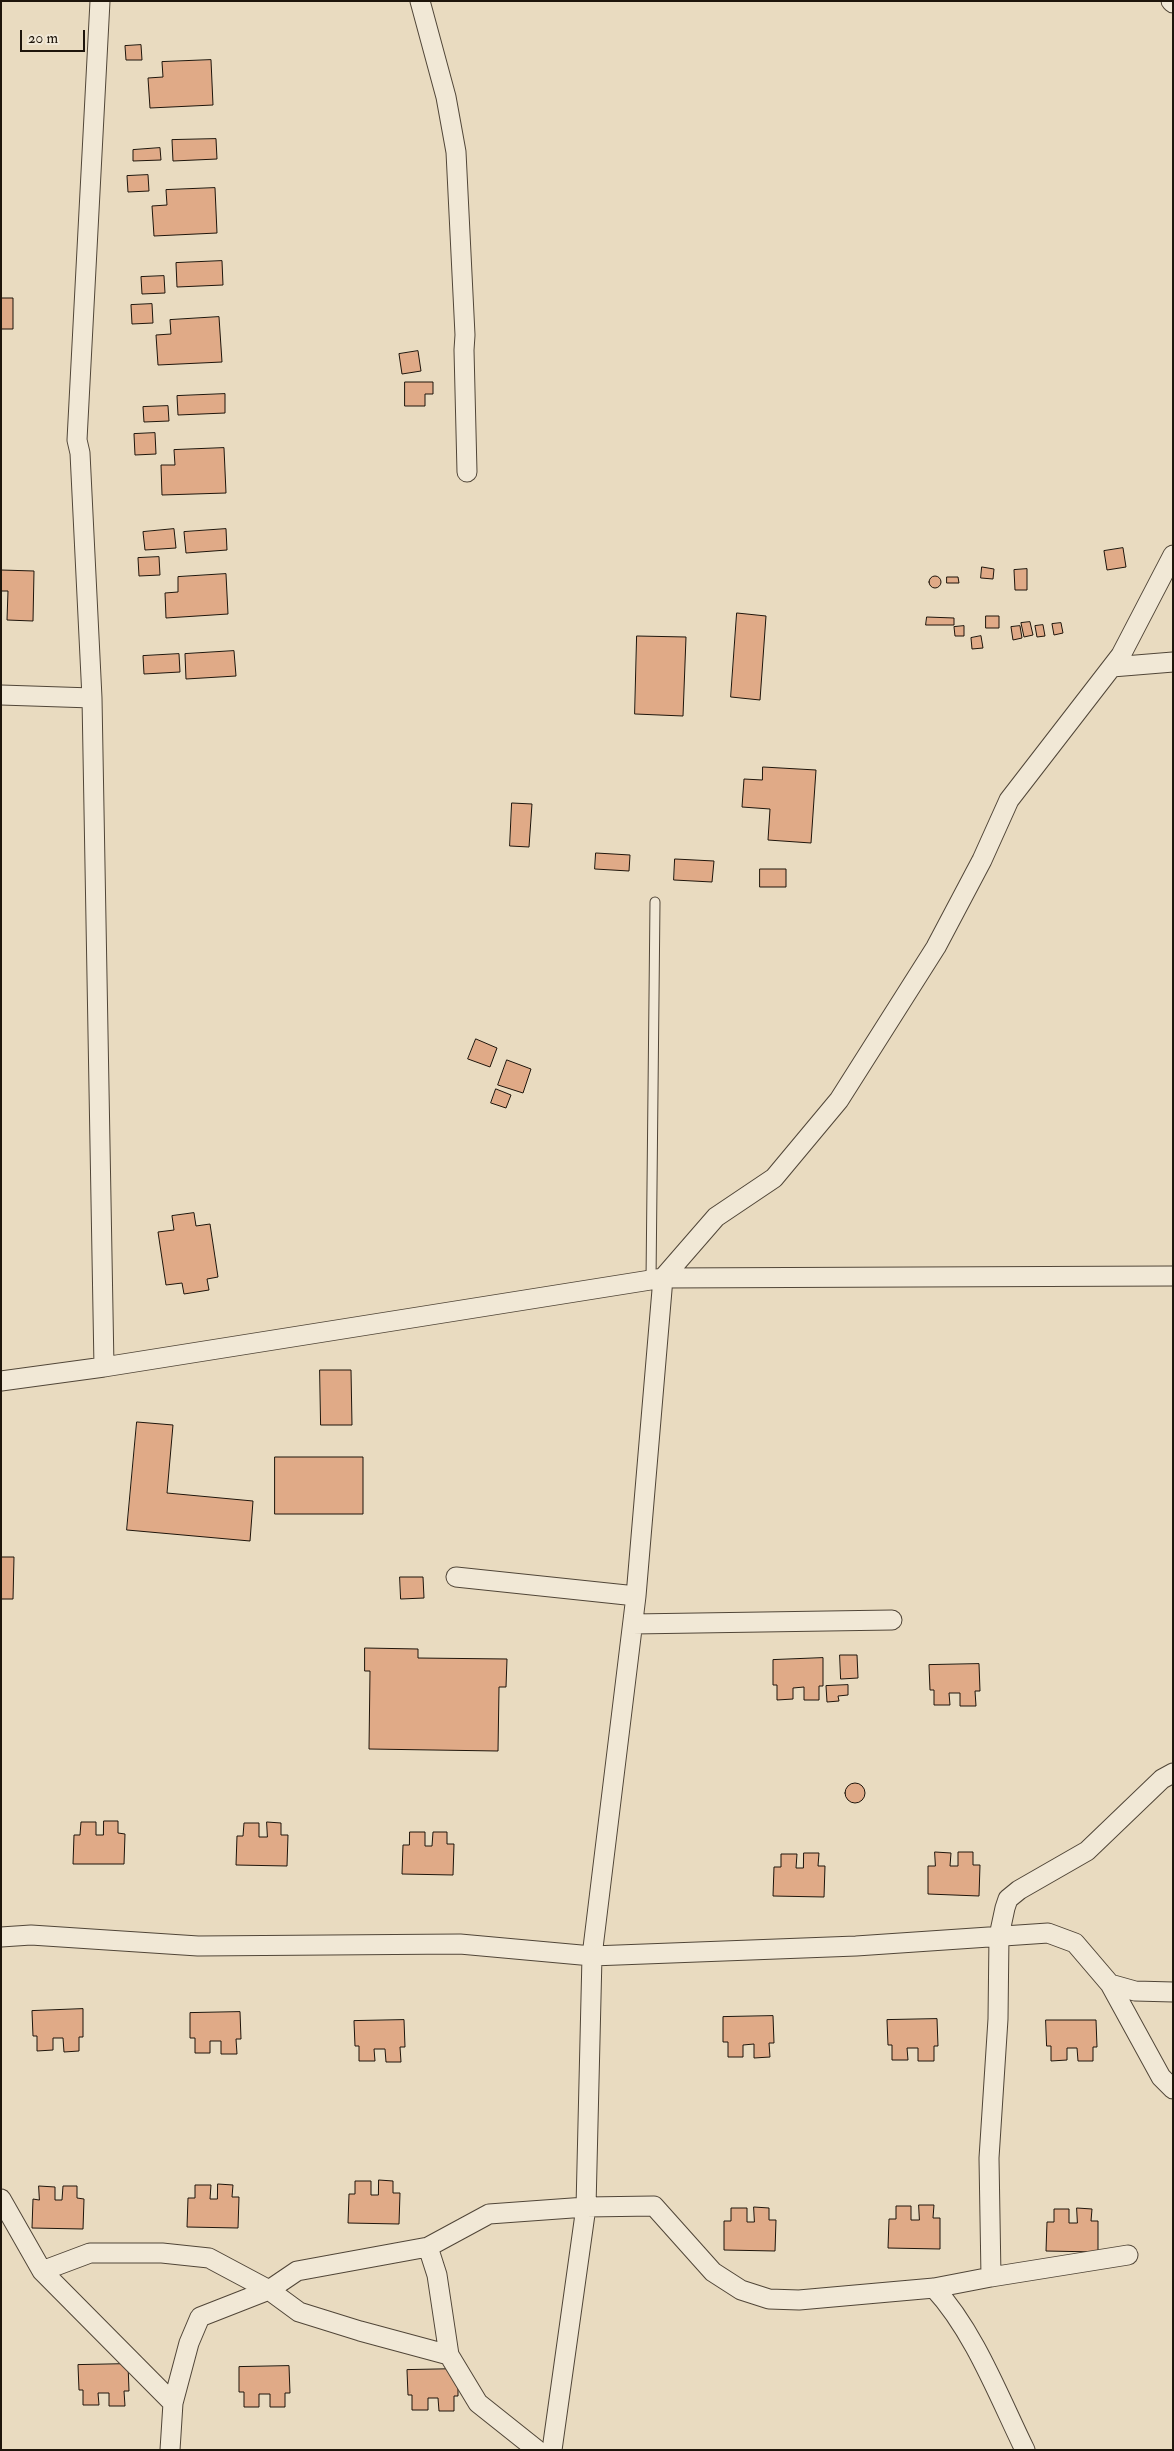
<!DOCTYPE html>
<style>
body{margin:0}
#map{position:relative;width:1174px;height:2451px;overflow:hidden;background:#e9dbc0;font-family:"IM FELL Double Pica",serif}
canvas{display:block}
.frame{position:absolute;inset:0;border:2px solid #1e150b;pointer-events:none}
.scale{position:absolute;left:20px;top:30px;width:65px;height:22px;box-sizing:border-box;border:2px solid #1e150b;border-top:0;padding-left:6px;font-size:15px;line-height:18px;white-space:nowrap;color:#1e150b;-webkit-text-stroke:4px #f1e8d6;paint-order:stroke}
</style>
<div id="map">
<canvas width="1174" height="2451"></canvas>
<div class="frame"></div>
<div class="scale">20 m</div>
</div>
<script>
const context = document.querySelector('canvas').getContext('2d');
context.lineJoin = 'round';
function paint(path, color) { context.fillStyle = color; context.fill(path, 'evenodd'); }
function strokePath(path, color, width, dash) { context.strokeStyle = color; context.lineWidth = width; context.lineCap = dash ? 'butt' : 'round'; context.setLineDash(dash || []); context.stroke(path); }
const building = new Path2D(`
 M141,45L142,60H126L125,46Z
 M211,60L213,105L150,108L148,78L163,77L162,62Z
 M216,139L217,159L173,161L172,140Z
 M160,148L161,160L133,161V150Z
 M148,175L149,191L128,192L127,176Z
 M215,188L217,233L154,236L152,206L167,205L166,190Z
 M222,261L223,285L177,287L176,263Z
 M164,276L165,293L142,294L141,277Z
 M1,298H13V329H1Z
 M152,304L153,323L132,324L131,305Z
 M219,317L222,362L158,365L156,335L171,334L170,320Z
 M418,351L421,371L402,374L399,354Z
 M405,382H433V394H425V406H405Z
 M225,394V413L178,415L177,396Z
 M168,406L169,421L144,422L143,407Z
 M155,433L156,454L135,455L134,434Z
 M224,448L226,493L162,495L161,465H175L174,450Z
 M174,529L176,548L145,550L143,532Z
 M226,529L227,550L186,553L184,532Z
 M1123,548L1126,567L1107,570L1104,551Z
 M159,557L160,575L139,576L138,558Z
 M982,567L994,569L993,579L981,578Z
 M1027,569V590H1015L1014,570Z
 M1,570L34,571L33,621L7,620L8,591H1Z
 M226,574L228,614L166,618L165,593L178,592V577Z
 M929 582a6 6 0 1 1 12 0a6 6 0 1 1-12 0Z
 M947,577H958L959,583H947Z
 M737,613L766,616L760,700L731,697Z
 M986,616H999V628H986Z
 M927,617L954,618V625H926Z
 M1030,622L1033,635L1024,637L1021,623Z
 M1061,623L1063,633L1054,635L1052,624Z
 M1043,625L1045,636L1037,637L1035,626Z
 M964,626V636H955L954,627Z
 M1020,626L1022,638L1013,640L1011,627Z
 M637,636L686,637L683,716L635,714Z
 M981,636L983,648L972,649L971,638Z
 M234,651L236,676L186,679L185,654Z
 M179,654L180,672L144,674L143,656Z
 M763,767L816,770L811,843L768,840L770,809L742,807L744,779L762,780Z
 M512,803L532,804L529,847L510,846Z
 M596,853L630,855L629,871L595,869Z
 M675,859L714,861L712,882L674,880Z
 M760,869H786V887H760Z
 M476,1039L497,1048L490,1067L468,1059Z
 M507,1060L531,1069L523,1093L498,1085Z
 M496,1089L511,1095L506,1108L491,1103Z
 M194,1213L196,1226L210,1224L218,1277L207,1279L209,1290L184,1294L182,1283L166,1285L158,1232L174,1230L172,1216Z
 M320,1370H351L352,1425H321Z
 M137,1422L173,1425L167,1493L253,1501L250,1541L127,1530Z
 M275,1457H363V1514H275Z
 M1,1557H14L13,1599H1Z
 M400,1577H423L424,1598L401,1599Z
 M365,1648L418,1649V1658L507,1659L506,1687H499L498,1751L369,1749L370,1671H365Z
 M840,1655H857L858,1678L841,1679Z
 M823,1658V1686H819V1700H804V1687L793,1688V1699L777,1700V1685H773V1660Z
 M979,1664L980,1691H975L976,1706H960V1693H949L950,1705H934V1690H930L929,1665Z
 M848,1685V1695L838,1696L839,1701L827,1702L826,1686Z
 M845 1793a10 10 0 1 1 20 0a10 10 0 1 1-20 0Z
 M104,1821H118V1833L125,1834L124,1864H73L74,1835H80L81,1822H96V1835H103Z
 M267,1822L281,1823V1835H288L287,1866L236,1865L237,1836H243L244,1823H259V1837H267Z
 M410,1832H425V1846H432L433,1832H447V1844H454L453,1875L402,1874L403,1845H409Z
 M935,1852L951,1853L950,1866H958V1852H973V1865H980L979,1896L928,1894V1866H935Z
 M804,1853H819L818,1866H825L824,1897L773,1896L774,1867H781V1854H797L796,1868H803Z
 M83,2009V2037H79V2051L64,2052L63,2038H53V2050L37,2051V2036H33L32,2011Z
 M240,2012L241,2039H236L237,2054H221V2041H210V2053H195V2038H190V2013Z
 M773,2016L774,2043H769L770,2057L754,2058V2044L743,2045V2057H728V2042H723V2017Z
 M937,2019L938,2046H934V2061H918V2048H907L908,2060H892V2045H888L887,2020Z
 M404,2020L405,2047H400L401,2062H386L385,2049H374L375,2061H359V2046H355L354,2021Z
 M1046,2020H1096L1097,2047H1093V2061H1078L1077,2048H1067V2060L1051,2061V2046H1047Z
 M379,2180L393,2181V2193H400L399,2224L348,2223L349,2194H355V2181H371V2195H378Z
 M218,2184L233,2185L232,2197H239L238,2228L187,2227L188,2198H195V2185H211L210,2199H217Z
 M39,2186L55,2187V2200H62L63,2186H77V2198L84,2199L83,2229L32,2228L33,2199L39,2200Z
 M919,2205H934L933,2218H940V2249L888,2248L889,2219H896V2206H911V2220H919Z
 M754,2207L769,2208V2220H776L775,2251L724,2250V2221H731V2208H747V2222H754Z
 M1077,2208L1092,2209L1091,2221H1098V2252L1046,2251L1047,2222H1054V2209H1069V2223H1077Z
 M128,2364L129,2391H124L125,2406H109V2393H98L99,2405H83V2390H79L78,2365Z
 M289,2366L290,2393H285V2407H270V2394H259V2407H244V2392H239V2367Z
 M458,2369V2396H454V2411H439L438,2398H428V2410H412V2395H408L407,2370Z`);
const lane = new Path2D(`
 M651,1280L655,902`);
const street = new Path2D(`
 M100,1L77,440L80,453L92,698L104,1367
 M420,1L446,97L456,152L465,335L464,350L467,472
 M1171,1L1173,3
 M1112,667L1173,662
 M1,695L92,698
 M1,1381L104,1367L663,1278L1173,1276
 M456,1577L636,1596
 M633,1624L892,1620
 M1,1937L31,1935L198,1946L460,1944L592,1956L856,1946L1048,1933L1075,1943L1110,1984L1135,1991L1173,1992
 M1110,1984L1161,2077L1173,2089
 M1,2199L42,2271L173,2403
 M428,2247L437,2275L449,2355L478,2403L537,2450
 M42,2271L90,2253H162L209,2258L269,2290L299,2312L360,2331L449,2355
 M991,2277L989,2158L998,2019L999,1936L1005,1908L1008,1899L1019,1890L1087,1851L1162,1779L1173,1773
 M934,2288C974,2331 999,2397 1025,2450
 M170,2450L173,2403L189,2343L200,2317L269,2290L297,2271L428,2247L489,2214L586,2207L654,2206L713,2272L741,2290L769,2299L799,2300L934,2288L991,2277L1128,2255
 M552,2450L586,2207L592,1956L636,1596L663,1278L716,1217L774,1178L839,1100L936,947L982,860L1009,800L1121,655L1173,555`);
paint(building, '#e0aa87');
strokePath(building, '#1e150b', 1);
strokePath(lane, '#514638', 11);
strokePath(street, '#514638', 21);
strokePath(lane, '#f1e8d6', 9);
strokePath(street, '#f1e8d6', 19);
</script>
